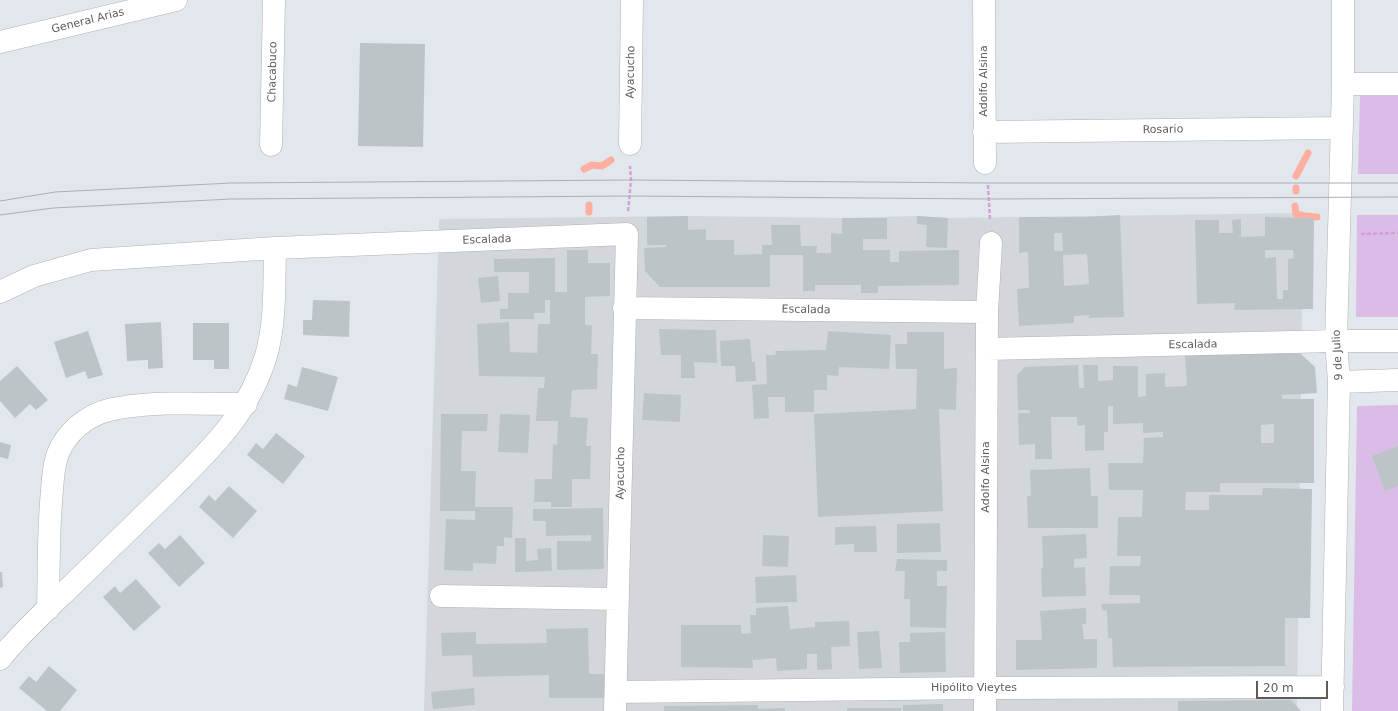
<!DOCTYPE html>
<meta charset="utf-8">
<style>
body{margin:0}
#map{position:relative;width:1398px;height:711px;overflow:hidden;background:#e1e7ed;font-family:"DejaVu Sans",sans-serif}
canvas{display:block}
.scale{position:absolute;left:1256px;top:681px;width:72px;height:18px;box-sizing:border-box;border:2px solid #625c59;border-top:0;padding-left:5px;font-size:12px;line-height:14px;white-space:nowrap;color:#625c59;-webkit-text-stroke:3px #fff;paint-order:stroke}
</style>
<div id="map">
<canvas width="1398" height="711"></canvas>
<div class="scale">20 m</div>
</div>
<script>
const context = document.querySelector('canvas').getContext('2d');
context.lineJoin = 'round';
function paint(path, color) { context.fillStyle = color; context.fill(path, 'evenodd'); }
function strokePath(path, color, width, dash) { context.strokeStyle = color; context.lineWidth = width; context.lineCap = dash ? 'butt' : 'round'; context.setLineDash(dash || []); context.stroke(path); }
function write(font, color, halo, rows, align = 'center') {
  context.font = font + ' "DejaVu Sans",sans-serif'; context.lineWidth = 3; context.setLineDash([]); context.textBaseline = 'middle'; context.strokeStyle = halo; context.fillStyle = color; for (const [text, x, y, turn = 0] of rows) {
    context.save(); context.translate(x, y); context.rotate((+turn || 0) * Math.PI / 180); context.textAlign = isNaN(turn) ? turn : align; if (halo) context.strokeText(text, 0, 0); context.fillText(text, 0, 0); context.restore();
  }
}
const industrial = new Path2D(`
 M1303,213L1297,711H424L439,219L688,216L842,218L917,216L948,218Z`);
const green = new Path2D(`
 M1360,96H1398V174H1358Z
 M1357,215H1398V317H1356Z
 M1398,405V711H1352L1357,406Z`);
const stream = new Path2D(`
 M584,169L592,165L602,166L611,160
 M1296,176L1308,153
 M1296,188V191
 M589,205V212
 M1295,206L1296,214L1305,216L1317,217`);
const building = new Path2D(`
 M360,43L425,44L423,147L358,146Z
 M1120,215L1124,317L1088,318L1090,315L1074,316V323L1019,326L1017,289L1029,288L1028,252L1019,253V217H1085ZM1054,233H1062L1063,251H1054ZM1087,254L1089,284L1064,286L1063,255Z
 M688,216V230L706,229V240H734V255L762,254V245H772L771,225H800L801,246H817L816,253H831V233L842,234V218H887V239H863V250H890V262H899V251L959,250V285L878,286V293H861V285H815V291H803V255H770V287H660L645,271L644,248L666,247V245H647V217Z
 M917,216L948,218L947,248L926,247L927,225L917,224Z
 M1265,217L1314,218L1313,309L1234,310L1235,303L1197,304L1195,220H1219V233H1233L1232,220L1241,219V237L1265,236ZM1265,250H1293L1294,258L1288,259V290H1283V299H1277L1276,257L1265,258Z
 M567,250H588V263H610V296L585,297V325H592L591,354H598L597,389L572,390L570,417L588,418L586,446H591L590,479H572V507H551V502H534L535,479H552L553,444L557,445L558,421H536L538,388H544L545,377L479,376L477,324L509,322L510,352L537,353L538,324H550V300H545V313H534V319H500V309H508V293H529V272H494V259L555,258V292H567Z
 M498,276L500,301L481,303L478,278Z
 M313,300L350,301L349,337L303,335V320H312Z
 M161,322L163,368L148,369V360L127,361L125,324Z
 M193,323H229V369H214V360H193Z
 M659,329L716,330L717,363L694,362L695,378H681V355H661Z
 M88,331L103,375L88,379L85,371L66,378L54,342Z
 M828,331L891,335L889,369L839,367L838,376L827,375V390H814V412H785V397H768L769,418L754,419L752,385L767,384L766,355H776L775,351L826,350Z
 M907,332H944V369L957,368L956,410L939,409L943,511L818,517L814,414L916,409L917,369H896L895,344H907Z
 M750,339L752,362H755L756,381L736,382L735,366H721L720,341Z
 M1281,353L1301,354L1315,367L1317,393L1282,395V399H1314V483H1220V492H1186L1185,510H1209V495H1262L1263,488L1312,489L1310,618H1285V666L1113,667L1112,638H1108L1107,611L1102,610L1101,604L1140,603V595H1109L1110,566H1140L1141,556H1117L1118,517H1142L1143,490H1109L1108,463H1143L1144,438L1163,437V432L1143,433V423L1113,424V406H1108V432H1104V450L1085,451V425L1077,426V417H1051L1052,459H1035V444L1019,445L1018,413H1030V410H1018L1017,375L1025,367L1078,365L1079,388H1084L1083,365H1098V381L1113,380V366H1138V397L1146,396V374L1165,373V387L1187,386L1185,355ZM1274,424V443H1261V425Z
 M17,366L48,400L36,410L30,404L15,418L0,401V381Z
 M302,367L338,377L328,411L284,399L288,384L297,387Z
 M644,393L681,395L680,422L642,420Z
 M441,414H488L487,431H462L461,471H476L475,507H513L512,538L504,537V546H497L496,564L473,563V571L444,570L446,519L475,520V511H440Z
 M500,414L530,415L528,453L498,452Z
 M276,433L305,456L283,484L247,455L256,443L263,449Z
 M0,442L11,445L8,459L0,457Z
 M1398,446V486L1385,491L1372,456Z
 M1090,468L1091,496H1098V528H1028L1027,496H1031L1030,470Z
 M229,486L257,511L233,538L199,507L209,495L215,501Z
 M603,508L604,569L557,570V541H591V535L546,536V521H533V509Z
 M940,523L941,552L897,553V524Z
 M876,526L877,552H854V544L835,545V527Z
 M1086,534L1087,558L1074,559V568L1085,567L1086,596L1042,597L1041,568L1043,569L1042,536Z
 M180,535L205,563L179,587L148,553L159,543L165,549Z
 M763,535L789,536L788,567L762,566Z
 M515,538H526V561L538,560L537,549L551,548L552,571L515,572Z
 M897,559L947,560V571H937V586H947L946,628L910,627V599H904L905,571H895Z
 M0,572H2L3,587L0,588Z
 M796,575L797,602L756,603L755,577Z
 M136,579L161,607L134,631L103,597L115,586L120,593Z
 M788,606L790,629L815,627V622L849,621L850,646L831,647L832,669L817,670V654H807V669L777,671L776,658L753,660L752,650L753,668L681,667V625H741V634L751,633L750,615H756V608Z
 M1086,608V624H1082L1084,639H1097V668L1016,670V640H1042L1040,611Z
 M588,628L589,674H604V698H549V675L473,677L472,655L442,656L441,633L476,632V644L547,643L546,629Z
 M879,631L882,668L859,669L857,632Z
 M945,632L946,672L900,673L899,642H910V633Z
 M49,666L77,690L60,711H47L19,688L29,676L36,682Z
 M474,688L475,705L433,709L431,692Z
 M1291,700L1301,711H1178V701Z
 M943,704V711H903V705Z
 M758,705V709L785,708V711H664V706Z
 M847,708H901V711H847Z`);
const path = new Path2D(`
 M988,185L990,220
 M628,211L631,180L630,166
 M1361,234L1398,233`);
const minor = new Path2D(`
 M984,0L985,163
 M0,42L176,0
 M1343,84H1398
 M984,132L1342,128
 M630,144L632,0
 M271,145L274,0
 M0,292L34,276L91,260L275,248L627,234L615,711
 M624,308L987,312
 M987,349L1336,341H1398
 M1339,382L1398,380
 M441,596L618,599
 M48,609C49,570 48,530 52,491C53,476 54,460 61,447C73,425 95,411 119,408C160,401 205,404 246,404
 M0,659C18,636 45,611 67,590C102,556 136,523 171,489C213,447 248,414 266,356C276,321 274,283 275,248
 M616,692L985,688L1333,687
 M985,711L987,312L991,243
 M1332,711L1339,382L1336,341L1343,84V0`);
const tram = new Path2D(`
 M0,201L55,192L231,183L631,180L988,183H1398
 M0,215L53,208L231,199L629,196L989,199L1398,197`);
const streetNames = [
 ["General Arias",88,21,-14],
 ["Chacabuco",273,72,-89],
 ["Ayacucho",631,72,-89],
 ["Adolfo Alsina",984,81,-90],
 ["Rosario",1163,130,-1],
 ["Escalada",487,240,-2],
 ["Escalada",806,310,1],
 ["Escalada",1193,345,-1],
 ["9 de Julio",1338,355,-93],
 ["Ayacucho",621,473,-89],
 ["Adolfo Alsina",986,477,-90],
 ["Hipólito Vieytes",974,688]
];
paint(industrial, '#d3d7db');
paint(green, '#dabce6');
strokePath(stream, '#ffaf9f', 7);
paint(building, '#bdc4c8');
strokePath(minor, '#b4b0ad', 23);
strokePath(path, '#d79fd8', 2.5, [4, 2]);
strokePath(minor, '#fff', 22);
strokePath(tram, '#b0aeae', 1);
write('11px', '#625c59', '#fff', streetNames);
</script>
